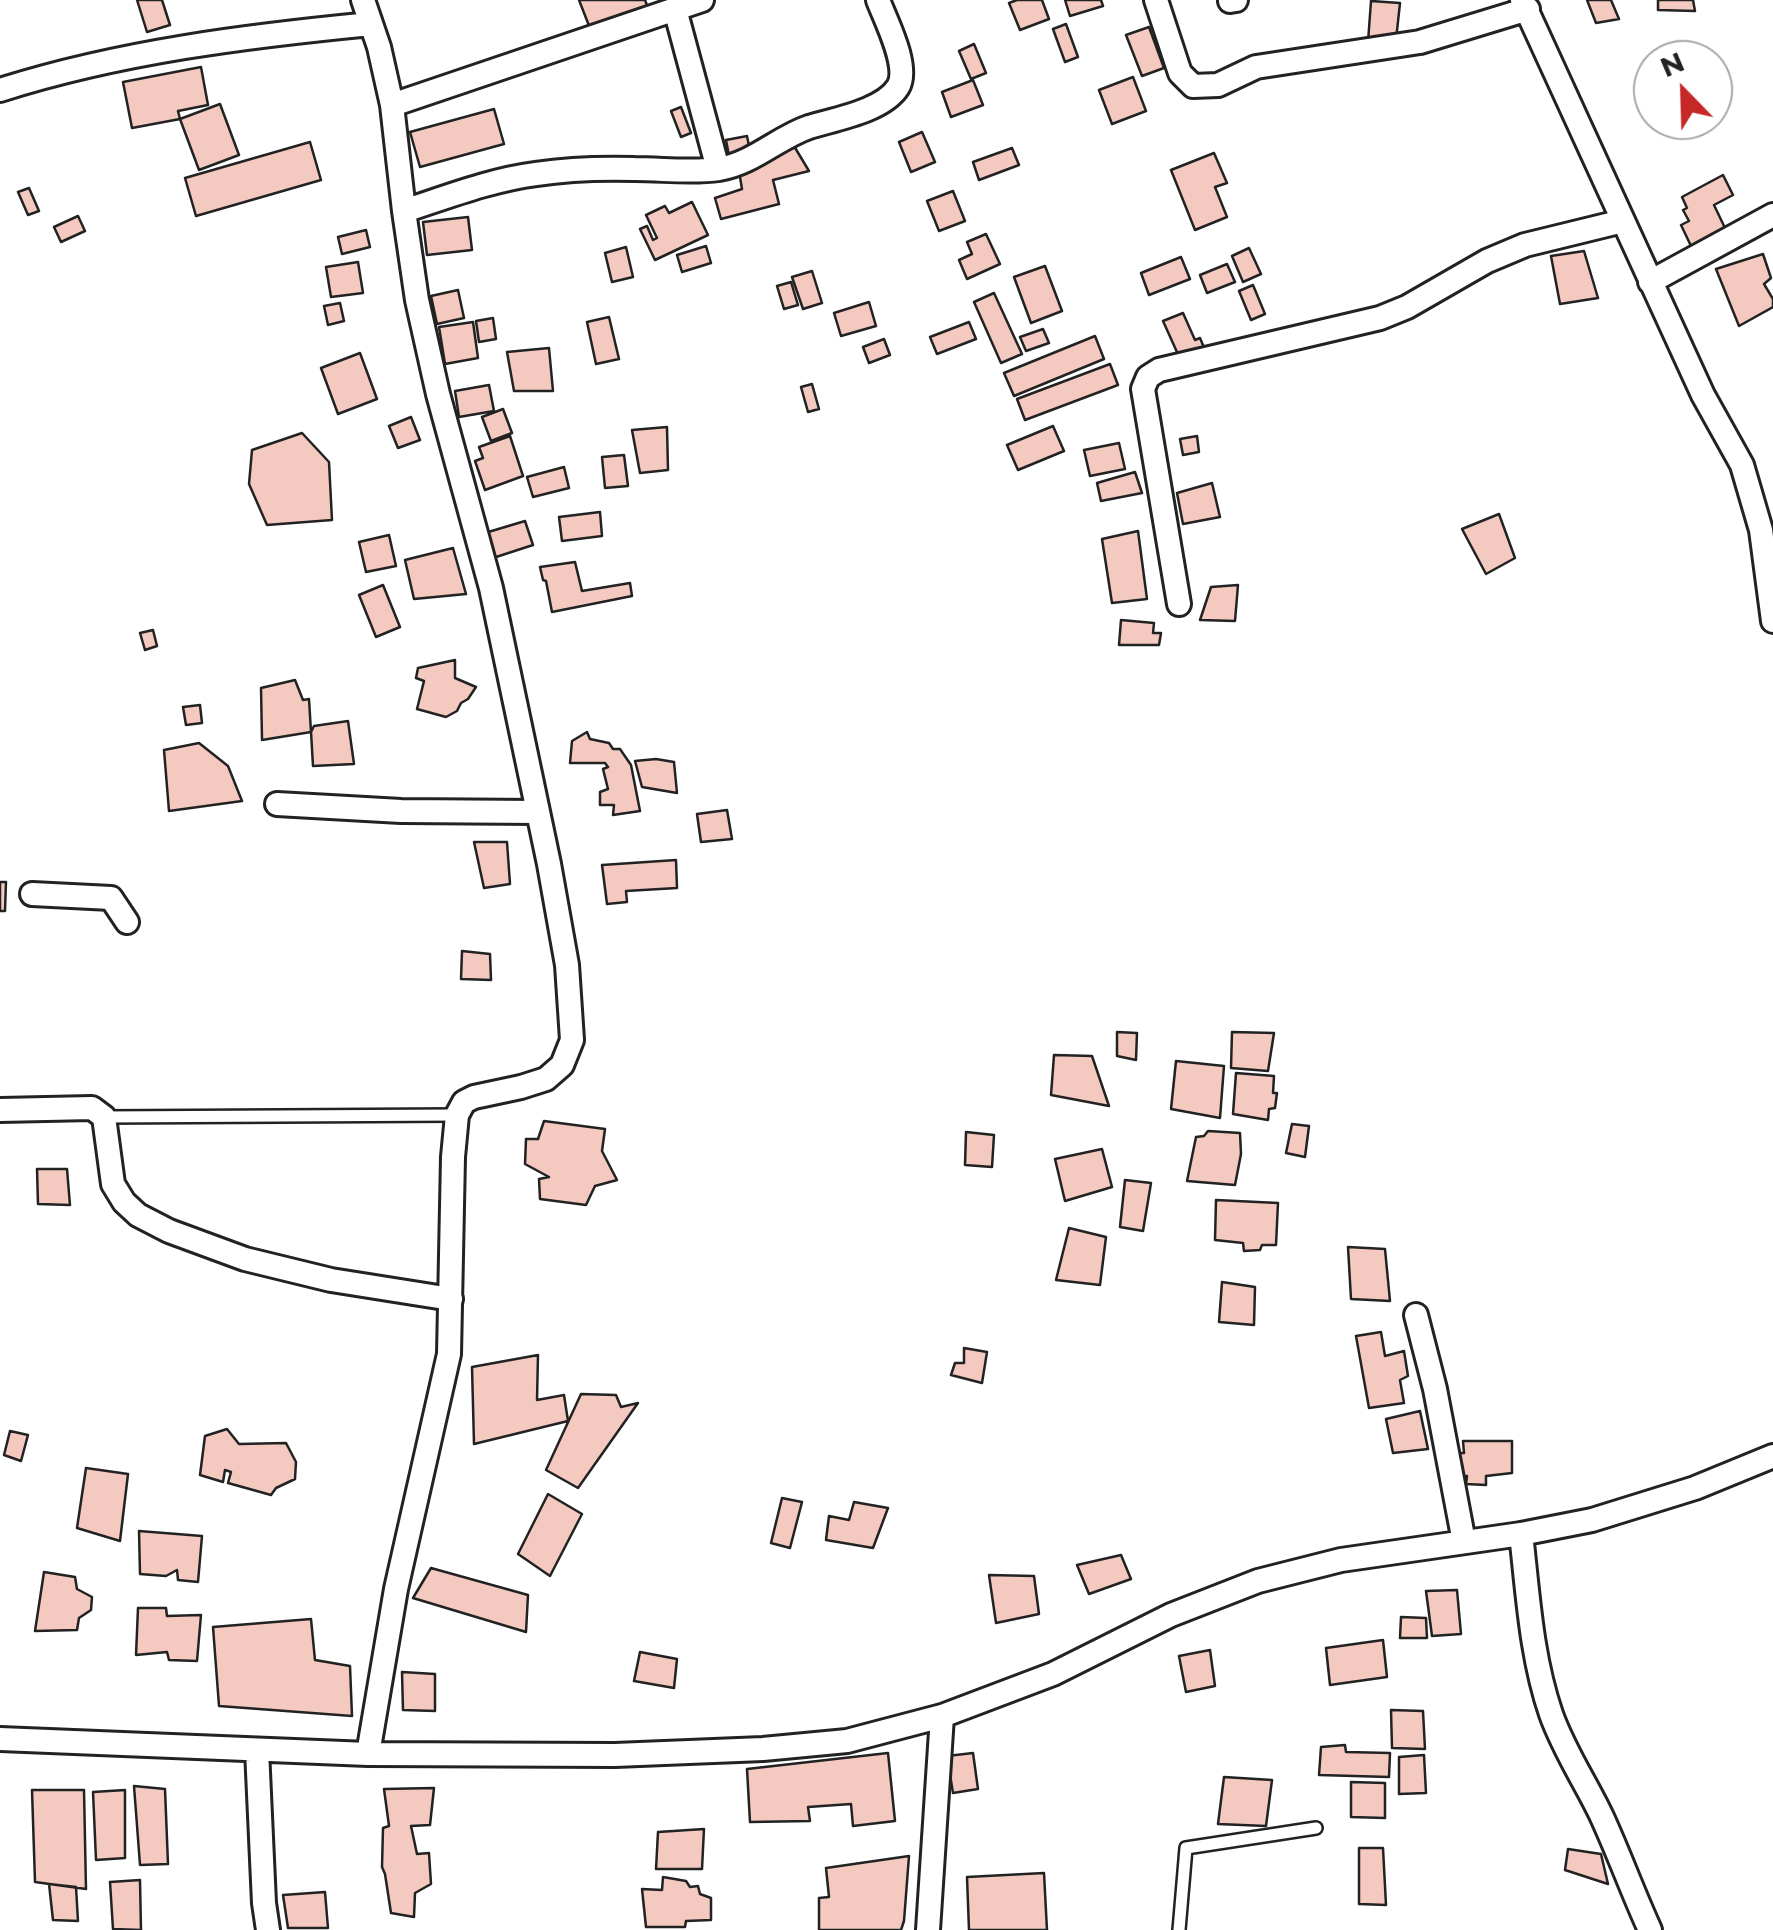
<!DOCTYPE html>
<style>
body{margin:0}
#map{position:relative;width:1773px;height:1930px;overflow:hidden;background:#fff;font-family:Montserrat,sans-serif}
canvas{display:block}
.north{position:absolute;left:1633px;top:40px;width:100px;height:100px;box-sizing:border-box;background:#fff;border:2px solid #a7a7a7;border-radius:50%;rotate:337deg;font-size:28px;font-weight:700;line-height:40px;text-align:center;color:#222}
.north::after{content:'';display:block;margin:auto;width:35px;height:45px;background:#c62828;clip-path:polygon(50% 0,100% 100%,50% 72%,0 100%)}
</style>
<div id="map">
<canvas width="1773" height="1930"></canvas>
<div class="north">N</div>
</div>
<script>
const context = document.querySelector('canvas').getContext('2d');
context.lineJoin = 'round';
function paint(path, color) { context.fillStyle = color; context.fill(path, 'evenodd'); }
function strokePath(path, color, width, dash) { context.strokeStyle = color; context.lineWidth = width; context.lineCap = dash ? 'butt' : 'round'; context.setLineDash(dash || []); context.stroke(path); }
const building = new Path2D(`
 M137,0H162L170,25L147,32Z
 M579,0H645L650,13L593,36Z
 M1017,0H1042L1049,19L1020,30L1009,3Z
 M1065,0H1101L1103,6L1070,16Z
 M1587,0H1611L1619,19L1596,23Z
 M1658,0H1693L1695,11L1658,10Z
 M1371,1L1400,3L1396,40L1368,42Z
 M1066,24L1078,57L1065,62L1053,29Z
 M1149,27L1164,68L1142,76L1126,35Z
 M974,44L986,73L971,79L959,51Z
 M201,67L208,105L178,111L180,119L132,128L123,82Z
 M1133,77L1146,111L1112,124L1099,90Z
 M973,80L983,105L951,117L942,92Z
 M220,104L239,155L199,170L180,119Z
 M681,107L691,133L681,137L671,111Z
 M494,109L504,144L420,167L410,132Z
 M922,132L935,162L911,172L899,142Z
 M747,136L751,156L730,161L726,140Z
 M310,142L321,180L196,216L185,178Z
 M794,146L809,171L773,180L779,204L721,219L715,198L742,189L739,171Z
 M1012,148L1019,165L979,180L973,162Z
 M1214,153L1227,183L1215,187L1227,217L1195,230L1171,170Z
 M1723,175L1733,195L1714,205L1725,228L1691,246L1681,225L1689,221L1683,210L1687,208L1682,197Z
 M29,188L39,211L28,215L18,192Z
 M953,191L965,221L939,231L927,201Z
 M692,202L708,235L655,260L640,229L647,226L653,240L657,238L646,215L665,206L669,213Z
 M78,216L85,231L61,242L54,227Z
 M468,217L472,250L427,255L423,222Z
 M366,230L370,247L342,254L338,237Z
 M986,234L1000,264L967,279L959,260L972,254L967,242Z
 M706,246L711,263L682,272L677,255Z
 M626,247L633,277L612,282L605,253Z
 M1249,248L1261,274L1243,282L1232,256Z
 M1584,251L1598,298L1560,304L1551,256Z
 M1763,254L1771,278L1764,284L1773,299V307L1739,326L1716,269Z
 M1181,257L1190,279L1149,295L1141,273Z
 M358,262L363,293L331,297L326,267Z
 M1227,264L1235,282L1207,293L1200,275Z
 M1045,266L1062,311L1031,323L1014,277Z
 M812,271L822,303L803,309L792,277Z
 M791,282L798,305L784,309L777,286Z
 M1253,285L1265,314L1251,320L1239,291Z
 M458,290L464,318L437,324L431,296Z
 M994,293L1022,354L1001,363L974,302Z
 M869,302L876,326L841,336L834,313Z
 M340,303L344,321L328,325L324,306Z
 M1183,313L1195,340L1200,338L1205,350L1181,361L1163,321Z
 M609,317L619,359L596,364L587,322Z
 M493,318L496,339L479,342L476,321Z
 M473,322L478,358L445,364L439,327Z
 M969,322L976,339L937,354L930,337Z
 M1043,329L1049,343L1026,351L1020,337Z
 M1095,336L1104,359L1014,396L1004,373Z
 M884,339L890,355L869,363L863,347Z
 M549,348L553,391H514L507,352Z
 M360,353L377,399L338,414L321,368Z
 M1110,364L1118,385L1025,420L1017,399Z
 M812,384L819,409L808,412L801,387Z
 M489,385L494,411L459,417L455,391Z
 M503,409L512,433L491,441L482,417Z
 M411,417L420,440L398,448L389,426Z
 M1053,426L1064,451L1018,470L1007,445Z
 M667,427L668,470L640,473L632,430Z
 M302,433L329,462L332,520L267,525L249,484L252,450Z
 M510,436L523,476L485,490L475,461L483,458L479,447Z
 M1197,436L1199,452L1183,455L1180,439Z
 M1119,443L1125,469L1090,476L1084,450Z
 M624,455L628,486L605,488L602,457Z
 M564,467L569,488L533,497L527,477Z
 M1135,472L1142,493L1101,501L1097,483Z
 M1212,483L1220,517L1183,524L1177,493Z
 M600,512L602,536L562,541L559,517Z
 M1499,514L1515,558L1486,574L1462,529Z
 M525,521L533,545L493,558L485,533Z
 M1138,531L1147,599L1112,603L1102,539Z
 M389,535L396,566L366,572L359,542Z
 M453,548L466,594L414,599L405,560Z
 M575,562L582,591L630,583L632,596L552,612L546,581L543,580L540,567Z
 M383,585L400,627L376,637L359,595Z
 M1238,585L1235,621L1200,620L1211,587Z
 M1121,620L1154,623L1153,633H1161L1159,645H1119Z
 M153,630L157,646L145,650L140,633Z
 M455,660V678L476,687L468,699L461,703L457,711L446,717L417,709L424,681L416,678L418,668Z
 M295,680L303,700L309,699L311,732L262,740L261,688Z
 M200,705L202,723L186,725L183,707Z
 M348,721L354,764L313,766L311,732L314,726Z
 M587,732L590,739L609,743L613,749H620L631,765L640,811L613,815L614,805H600V792L608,789L603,769L608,767L605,763H570L572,741Z
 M199,743L228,766L242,801L169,811L164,750Z
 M656,759L674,762L677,793L642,787L635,761Z
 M727,810L732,839L701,842L697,814Z
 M474,842H507L510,884L484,888Z
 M676,860L677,888L626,891L627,902L607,904L602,865Z
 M0,882H6L5,911H0Z
 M462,951L490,954L491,980L461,979Z
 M1117,1032L1137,1033L1136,1060L1117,1056Z
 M1232,1032L1274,1033L1268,1071L1231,1068Z
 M1054,1055L1092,1056L1109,1106L1051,1095Z
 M1176,1061L1224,1066L1220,1118L1171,1109Z
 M1236,1073L1274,1076L1273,1093H1277L1275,1108L1269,1109L1268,1120L1233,1114Z
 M544,1121L605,1129L602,1151L617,1180L595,1186L586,1205L540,1199L539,1179L549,1177L525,1164L526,1139H538Z
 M1292,1124L1309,1126L1305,1157L1286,1153Z
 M1208,1131L1240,1133L1241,1154L1235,1185L1187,1181L1196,1137L1204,1136Z
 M966,1132L994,1135L992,1167L965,1165Z
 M1102,1149L1112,1187L1065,1201L1055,1159Z
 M37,1169H67L70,1205L38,1204Z
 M1125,1180L1151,1183L1143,1231L1120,1227Z
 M1216,1200L1278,1203L1276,1245H1262L1260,1250L1244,1251L1243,1243L1215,1240Z
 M1069,1228L1106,1237L1100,1285L1056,1280Z
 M1348,1247L1385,1249L1390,1301L1351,1299Z
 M1222,1282L1255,1287L1254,1325L1219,1322Z
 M1381,1332L1385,1356L1404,1351L1408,1376L1400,1380L1404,1403L1369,1408L1356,1336Z
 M964,1348L987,1352L982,1383L951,1375L955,1363H964Z
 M538,1355L537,1400L564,1395L568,1421L474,1444L472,1367Z
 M581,1394L616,1395L621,1407L638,1403L578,1488L546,1470Z
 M1420,1411L1428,1449L1393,1453L1386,1419Z
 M227,1429L239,1444L286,1443L296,1462L295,1479L276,1488L271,1495L228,1483L231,1472L225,1470L223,1482L200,1475L205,1436Z
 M10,1431L28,1435L21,1461L4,1455Z
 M1463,1441H1512V1473L1486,1476V1485L1466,1484L1467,1476H1456L1455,1453H1464Z
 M86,1468L128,1474L120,1541L77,1528Z
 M548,1494L582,1514L550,1576L518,1554Z
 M782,1498L802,1502L790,1548L771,1543Z
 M854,1502L888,1508L873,1548L826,1540L829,1516L849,1520Z
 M139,1531L202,1536L198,1582L178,1580L177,1570L166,1576L140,1574Z
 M1121,1555L1131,1579L1089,1594L1077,1565Z
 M431,1568L528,1595L526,1632L413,1598Z
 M44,1572L75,1577L77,1589L92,1597L91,1610L79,1618L77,1630L35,1631Z
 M989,1575L1034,1576L1039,1614L996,1623Z
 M1457,1590L1461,1634L1432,1636L1426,1591Z
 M138,1608H166L167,1616L201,1615L197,1661L169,1660L167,1652L136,1655Z
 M1401,1617L1426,1618L1427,1638H1400Z
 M311,1619L315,1660L350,1666L352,1716L219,1706L213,1627Z
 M1383,1640L1387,1677L1330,1685L1326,1648Z
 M1210,1650L1215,1686L1186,1692L1179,1656Z
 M640,1652L677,1659L674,1688L634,1681Z
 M402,1672L435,1674V1711L403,1710Z
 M1391,1710L1423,1711L1425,1749L1392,1748Z
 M1345,1745L1346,1752L1390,1753L1389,1777L1319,1775L1321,1747Z
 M888,1753L895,1821L853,1826L851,1804L808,1807L810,1821L750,1822L747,1769Z
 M973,1753L978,1789L953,1793L947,1756Z
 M1424,1755L1426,1793L1399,1794V1757Z
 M1224,1777L1272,1780L1266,1826L1218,1824Z
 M1351,1782L1385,1783V1818L1351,1817Z
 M134,1786L165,1789L168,1864L140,1865Z
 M434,1788L430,1825L411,1826L417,1854L429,1853L431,1884L415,1893L414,1917L391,1913L385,1874L382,1867L383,1828L389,1826L384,1789Z
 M32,1790H84L86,1889L35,1882Z
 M125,1790V1858L96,1860L93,1792Z
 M704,1829L702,1869H656L658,1832Z
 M1359,1848H1383L1386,1905L1359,1904Z
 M1568,1849L1601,1854L1608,1884L1565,1870Z
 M909,1856L904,1921L901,1930H819V1898L829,1897L826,1868Z
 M1044,1873L1047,1930H969L967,1877Z
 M663,1877L686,1881L690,1887L698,1886L700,1894L711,1898V1920L686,1921L685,1927H646L642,1889L662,1890Z
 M140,1880L141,1930L113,1929L110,1882Z
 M49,1884L76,1887L78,1921L53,1920Z
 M325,1892L328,1928H288L283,1895Z`);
const lane = new Path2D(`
 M104,1117L457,1115
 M1179,1930L1186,1848L1316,1828`);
const street = new Path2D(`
 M363,0L379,47L392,105L404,211L417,300L438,394L491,588L549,864L567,965L572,1040L562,1065L546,1079L521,1087L474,1097L464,1102L457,1115L453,1157L449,1354L396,1589L368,1754
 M1156,0L1180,73L1193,86L1218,85L1256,67L1420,42L1528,9
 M1522,0L1703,395L1742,465L1761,530L1773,621
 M1230,1L1236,0
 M675,9L718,169
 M0,90C119,52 247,36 371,24
 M392,105L702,0
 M404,211C447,197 490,180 536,174C569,169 602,168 635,169C663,169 691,173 719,169C754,163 777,138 809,127C835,119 883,111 898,87C910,67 886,21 878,0
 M1650,282L1773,215
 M1179,604L1143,389L1148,377L1159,370L1380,318L1407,307L1487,261L1525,245L1623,221
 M277,804L401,811L538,812
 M32,894L111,898L127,922
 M0,1110L92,1108L104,1117L113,1184L124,1202L138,1215L169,1231L245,1259L331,1280L451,1299
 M1416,1315L1435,1389L1464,1542
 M1521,1534C1528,1594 1531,1656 1551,1714C1564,1751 1586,1783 1602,1817C1619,1854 1633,1893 1650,1930
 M0,1739L368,1754L615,1755L763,1749L847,1741L942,1716L1053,1674L1171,1615L1258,1581L1341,1560L1521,1534L1592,1520L1695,1488L1773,1456
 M257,1750L264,1903L268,1930
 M928,1930L942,1716`);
paint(building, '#f3c9c0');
strokePath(building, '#222', 2.5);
strokePath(lane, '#222', 16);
strokePath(street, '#222', 28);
strokePath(lane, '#fff', 11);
strokePath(street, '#fff', 22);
</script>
